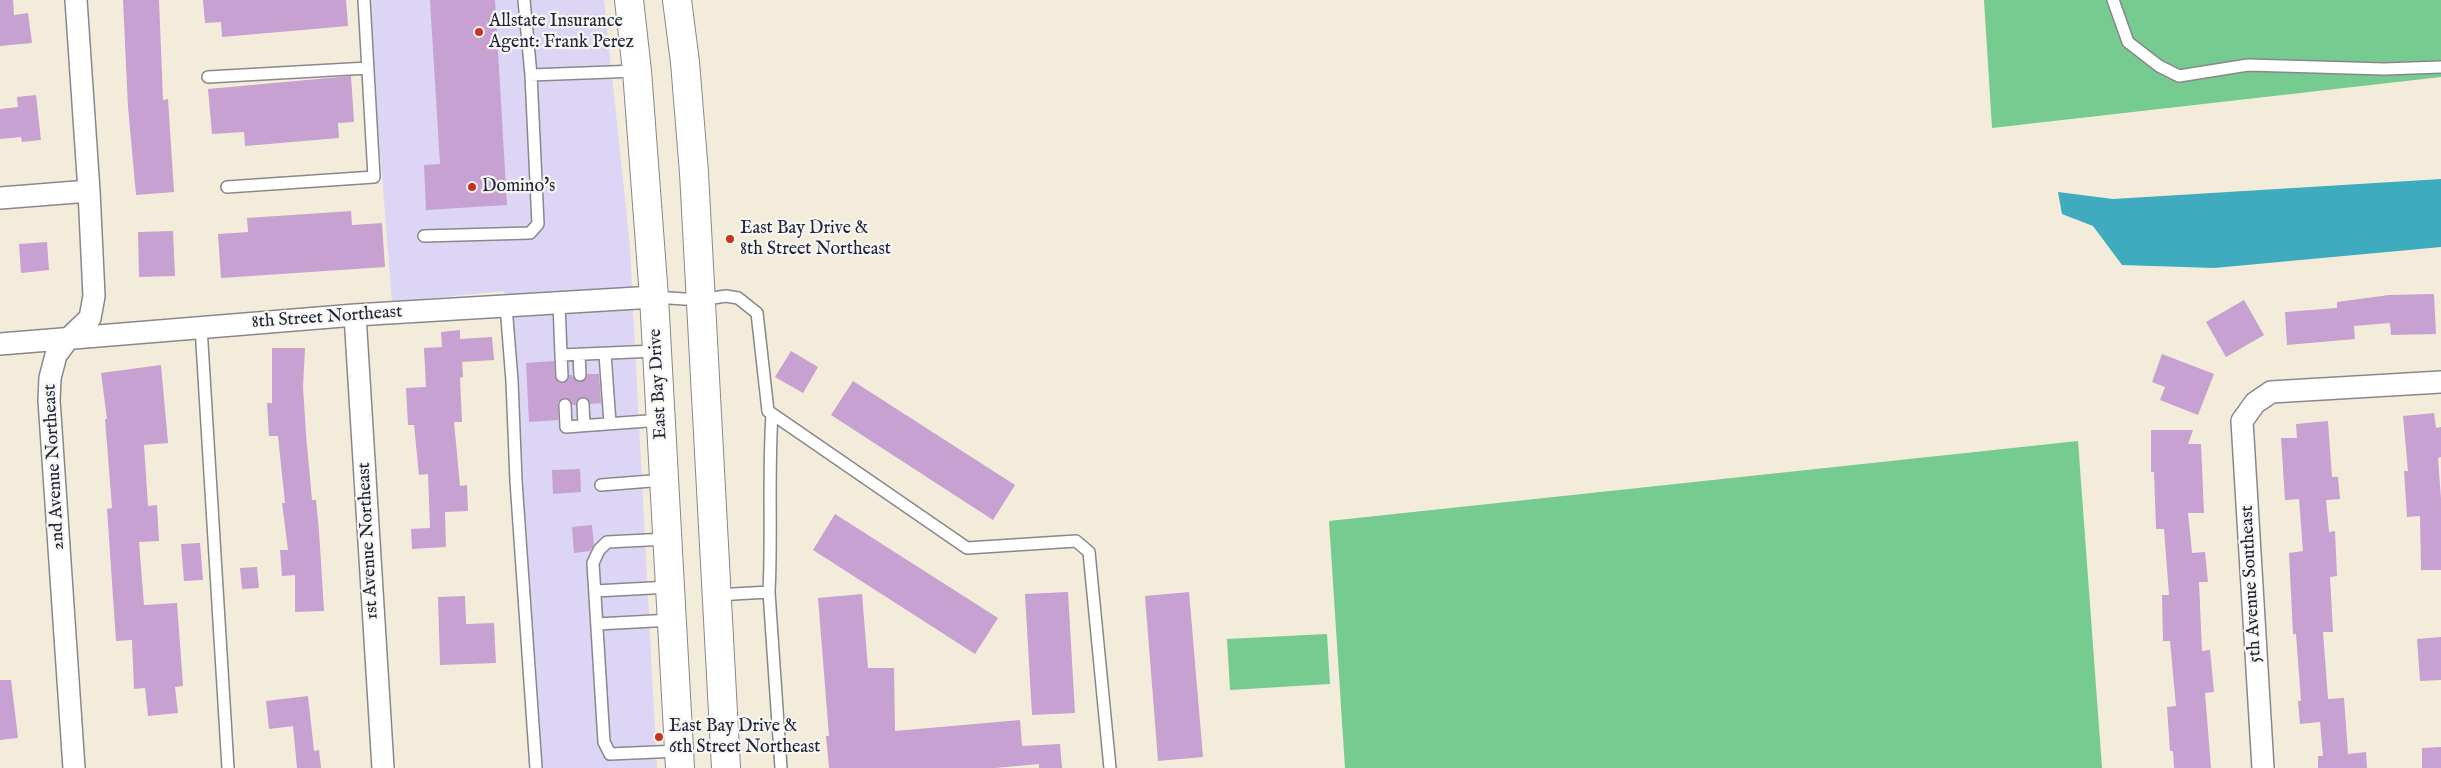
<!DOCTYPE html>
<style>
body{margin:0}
canvas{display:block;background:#f3ecdb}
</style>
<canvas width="2441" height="768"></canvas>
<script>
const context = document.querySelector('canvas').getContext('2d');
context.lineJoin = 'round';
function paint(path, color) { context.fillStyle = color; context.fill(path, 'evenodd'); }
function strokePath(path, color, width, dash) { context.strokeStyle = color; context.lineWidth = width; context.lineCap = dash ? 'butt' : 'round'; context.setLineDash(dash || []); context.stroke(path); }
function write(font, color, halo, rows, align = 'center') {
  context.font = font + ' "IM FELL English",serif'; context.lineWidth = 4.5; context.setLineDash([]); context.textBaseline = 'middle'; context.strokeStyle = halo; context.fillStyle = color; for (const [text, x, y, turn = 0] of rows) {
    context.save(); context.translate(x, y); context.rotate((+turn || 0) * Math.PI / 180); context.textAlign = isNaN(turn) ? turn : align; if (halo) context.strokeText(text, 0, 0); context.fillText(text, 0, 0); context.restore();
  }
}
const built = new Path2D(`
 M368,0H604L630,246L632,288L505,295L504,291L392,302Z
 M633,309L657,768H529L506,316Z`);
const green = new Path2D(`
 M1984,0H2441V77L1992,128Z
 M2078,441L2102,768H1345L1329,521Z
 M1327,634L1330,684L1230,690L1227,639Z`);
const water = new Path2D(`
 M2441,179V247L2214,268L2122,265L2093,226L2062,214L2058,192L2113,199Z`);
const building = new Path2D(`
 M0,0H13L14,15L28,13L32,43L0,46Z
 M123,0H159L163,100L168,99L174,192L136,195L128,107Z
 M203,0H346L348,26L222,37L221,22L205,23Z
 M430,0H495L507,205L426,210L424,165L440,164Z
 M351,76L354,122L338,123L339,138L245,146L244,132L212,134L208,89Z
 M36,95L41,140L22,142L21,137L0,139V109L18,107L17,97Z
 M351,211L352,225L382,223L385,267L221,278L218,234L248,232L247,218Z
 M173,231L175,276L139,277L138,232Z
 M47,242L49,270L21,273L19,244Z
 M2434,294L2436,334L2391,335L2390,323L2354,326L2355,339L2287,345L2285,312L2337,308V302L2389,295Z
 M2244,300L2264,335L2226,357L2206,322Z
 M460,330V339L492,337L494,360L462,362L463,377L460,378L462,422H454L460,486L467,485L468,511L445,512L446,547L412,549L411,529L430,528L428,474L419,475L414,425H408L406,388L426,387L424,348L442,347L441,332Z
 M272,348H305L303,387L306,434L312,500H316L319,531L324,611L295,612V575L282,576L280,550H288L282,503H285L278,436H269L267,403H272Z
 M791,351L818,367L803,393L775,377Z
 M2162,354L2214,374L2198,415L2160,400L2165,387L2152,382Z
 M554,361L555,377L559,383L566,382L569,375H572L576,381L581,382L586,379L587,374H599L601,403L590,404L587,398L582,397L577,400L576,405H572L569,399L564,398L558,402V420L529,422L526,363Z
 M161,365L168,443L144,445L148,506L157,505L159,541L139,542L144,605L177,603L183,686L175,687L178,713L148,716L145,688L134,689L132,640L116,641L107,509L112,508L105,419H107L101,373Z
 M853,381L1015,485L993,520L831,415Z
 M2434,413L2436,428L2441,427V457L2438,458L2441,499V570H2421L2420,516L2407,517L2404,471H2408L2403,416Z
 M2328,421L2332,477H2338L2340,499L2326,500L2329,532L2335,531L2337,576L2330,577L2333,632H2323L2328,699L2344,698L2348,754L2366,752L2367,768H2318V756H2323L2320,722L2300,724L2298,701H2301L2296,634H2293L2289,553L2303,551L2299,499L2285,500L2281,438H2297L2296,424Z
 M2151,430H2193L2188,444H2201L2204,513H2188L2192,553L2205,552L2208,582H2199L2202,651L2210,650L2214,692L2205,693L2211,768H2174L2173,751H2170L2167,707L2176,706L2170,641H2163L2162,595H2169L2164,529H2156L2154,472H2151Z
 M580,469L581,492L553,494L552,470Z
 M835,514L998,618L975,654L813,550Z
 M592,525L594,545L590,551L574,553L572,527Z
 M200,543L203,580L184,581L181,544Z
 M257,567L259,588L242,589L240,568Z
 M1068,592L1075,713L1032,715L1025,594Z
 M1189,592L1203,757L1158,761L1145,596Z
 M862,594L868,668H894L895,731L1020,720L1022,746L1060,744L1062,768H1039V764L995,768H829L826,736H829L818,598Z
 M465,596L466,624L494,623L496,663L440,665L438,597Z
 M2441,637V680L2420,681L2417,639Z
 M0,680H11L18,738L0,740Z
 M308,696L314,751L319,750L321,768H297L293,726L269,729L266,701Z
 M2441,747V768H2422V748Z`);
const service = new Path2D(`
 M524,0L531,75L637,71
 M2113,0L2128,42L2159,66L2179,76L2248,65L2384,69L2441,67
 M208,77L368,68
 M227,187L374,177L364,0
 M424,236L530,233L538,224L531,75
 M654,297L700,300L726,296L738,298L757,313L768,411L967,548L1076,541L1089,552L1110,768
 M559,303L561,355L656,351
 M506,306L512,381L516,481L536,768
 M201,327L228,768
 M579,354L580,375
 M605,354L610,423
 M561,355L562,376
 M583,404L584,425
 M565,405L566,427L661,420
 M601,485L664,480
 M667,539L607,542L599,550L593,563L604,742L610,754L679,751
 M595,591L670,587
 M769,592C772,533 768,474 772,414
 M716,595L769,592L781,768
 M597,624L672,620`);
const minor = new Path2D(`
 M0,198L89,191
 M355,315L383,768
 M0,344L355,315L654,297
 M74,768L49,400L50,378L56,355L68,339L90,318L94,296L89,191L76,0
 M2263,768L2242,421L2255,403L2271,392L2441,382`);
const primary = new Path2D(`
 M629,0L637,71L654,297L680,768
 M677,0L685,62L694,173L726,768`);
const markers = [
 [479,32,5,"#c8321e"],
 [472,187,5,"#c8321e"],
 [730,239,5,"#c8321e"],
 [659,737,5,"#c8321e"]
];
const poiNames = [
 ["Allstate Insurance",489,22],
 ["Agent: Frank Perez",489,43],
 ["Domino's",482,187],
 ["East Bay Drive &",740,229],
 ["8th Street Northeast",740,250],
 ["East Bay Drive &",669,727],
 ["6th Street Northeast",669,748]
];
const streetNames = [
 ["8th Street Northeast",327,318,-4],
 ["East Bay Drive",659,384,-93],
 ["2nd Avenue Northeast",55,467,-93],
 ["1st Avenue Northeast",369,541,-93],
 ["5th Avenue Southeast",2252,584,-93]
];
paint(built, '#ddd5f6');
paint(green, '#75cb90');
paint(water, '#3fabbe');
paint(building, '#c6a1d1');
strokePath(service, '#8a878b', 14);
strokePath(minor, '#8a878b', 24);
strokePath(primary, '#8a878b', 30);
strokePath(service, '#fff', 11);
strokePath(minor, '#fff', 21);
strokePath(primary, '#fff', 28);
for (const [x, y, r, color] of markers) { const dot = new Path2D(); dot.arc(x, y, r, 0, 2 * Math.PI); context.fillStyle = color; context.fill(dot); strokePath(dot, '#f6f6f2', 2); }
write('18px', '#22223b', '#f6f6f2', poiNames, 'left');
write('18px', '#22223b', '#f6f6f2', streetNames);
</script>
